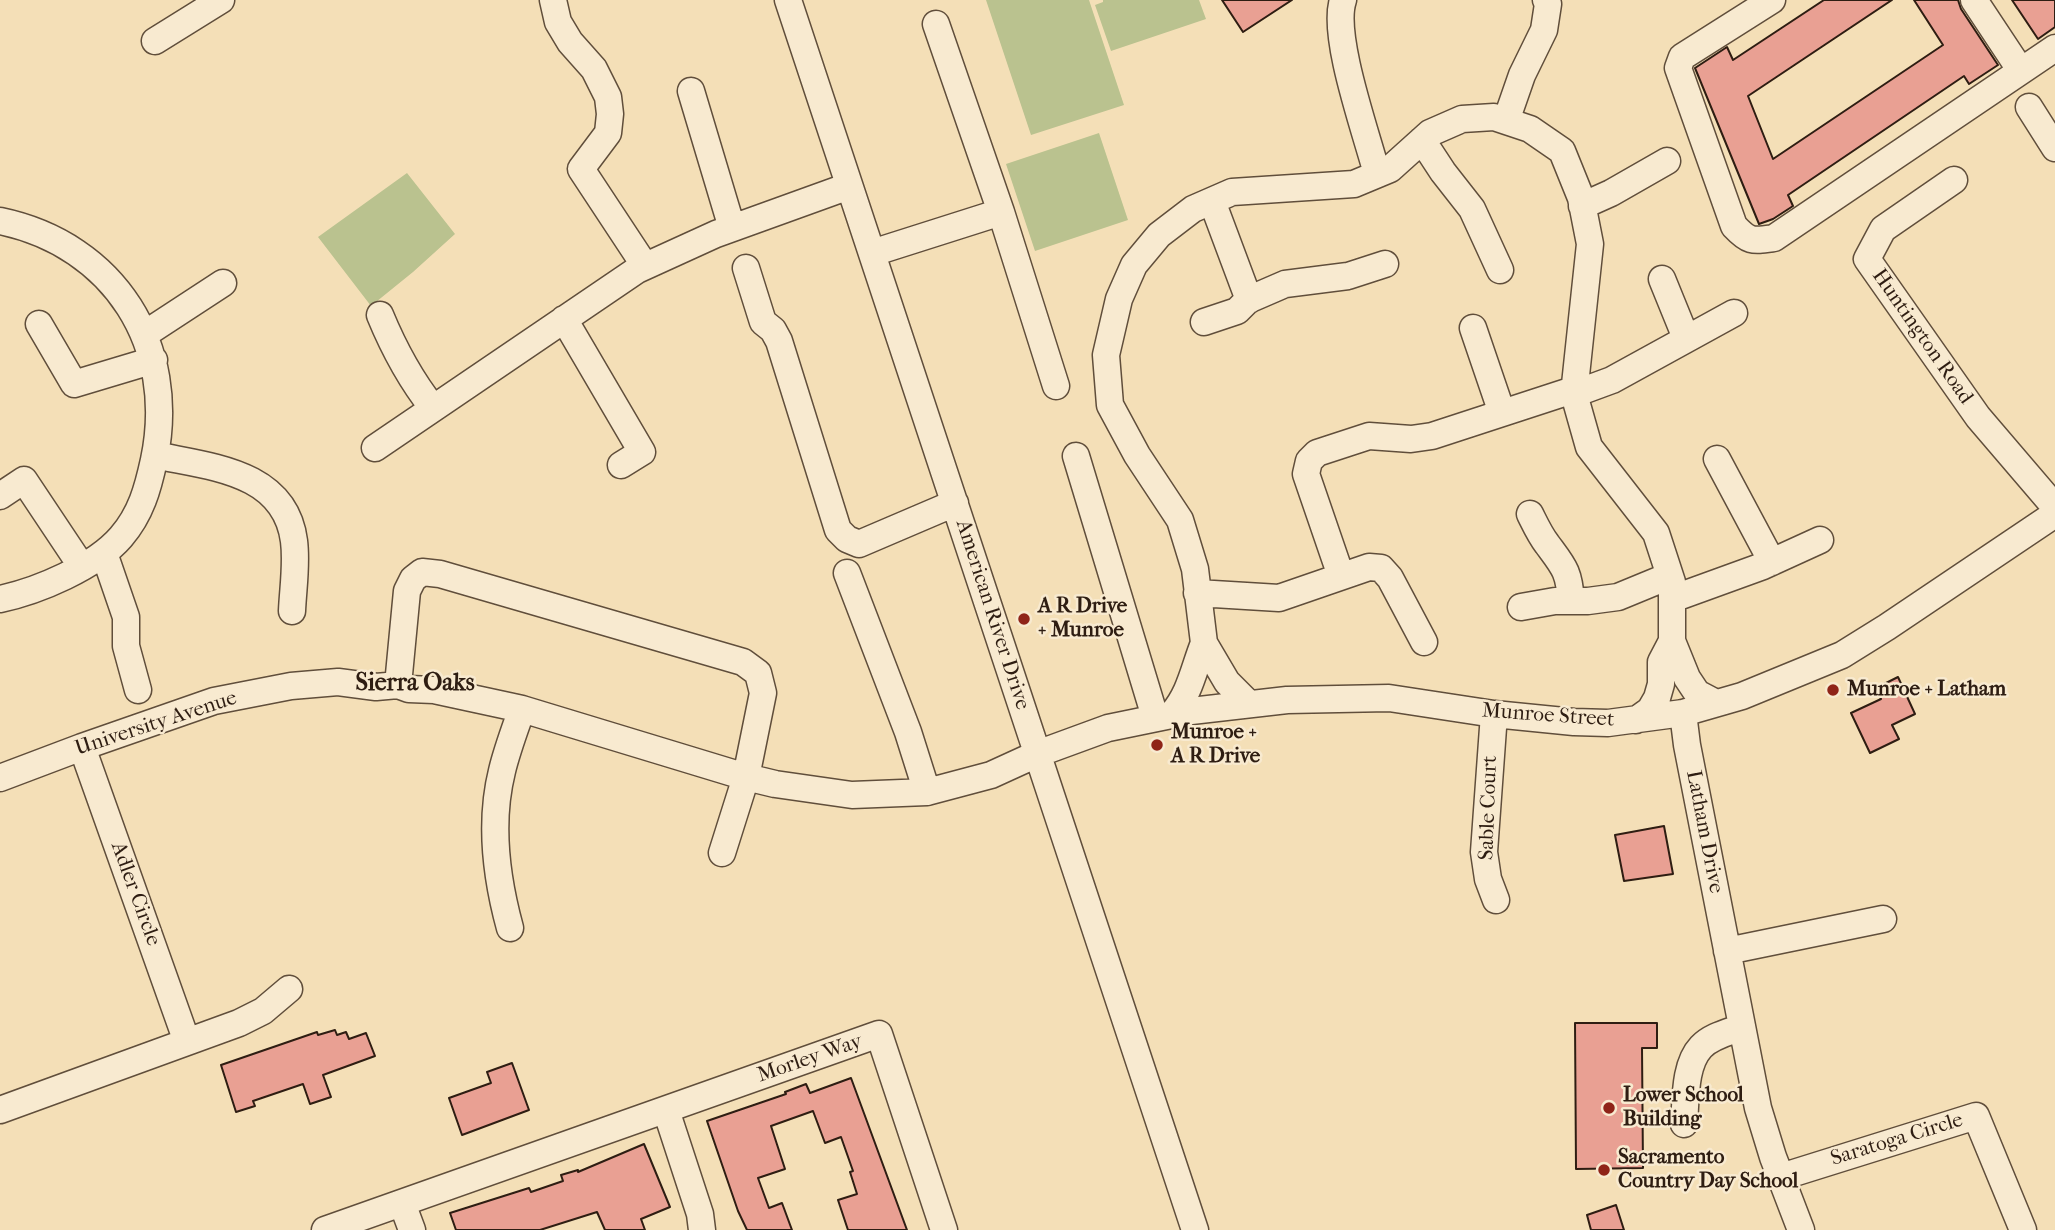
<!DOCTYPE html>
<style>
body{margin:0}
canvas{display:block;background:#f4dfb7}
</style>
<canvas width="2055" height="1230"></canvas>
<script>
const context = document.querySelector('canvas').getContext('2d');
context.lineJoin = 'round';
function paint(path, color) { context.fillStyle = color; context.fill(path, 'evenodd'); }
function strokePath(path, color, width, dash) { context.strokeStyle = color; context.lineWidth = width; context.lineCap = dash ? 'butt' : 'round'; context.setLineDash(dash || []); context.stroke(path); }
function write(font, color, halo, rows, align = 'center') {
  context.font = font + ' "IM FELL French Canon",serif'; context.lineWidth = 5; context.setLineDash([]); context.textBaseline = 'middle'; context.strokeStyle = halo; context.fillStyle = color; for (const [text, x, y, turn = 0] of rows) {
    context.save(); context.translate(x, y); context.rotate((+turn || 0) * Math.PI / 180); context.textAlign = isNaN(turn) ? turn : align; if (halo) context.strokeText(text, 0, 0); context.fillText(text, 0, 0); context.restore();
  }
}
const green = new Path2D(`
 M986,0H1089L1124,105L1031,135Z
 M1103,0H1199L1206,19L1111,51L1095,5L1103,2Z
 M1099,133L1128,220L1035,251L1006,164Z
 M407,173L455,234L413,272L371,306L318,237Z`);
const building = new Path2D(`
 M1222,0H1292L1243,32Z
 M1824,0H1892L1748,96L1773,159L1943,45L1914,0H1958L1961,9L1998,65L1969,84L1964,76L1788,195L1793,206L1773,219L1759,224L1695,68L1727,47L1733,60Z
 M2012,0H2055V27L2038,39Z
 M1898,677L1915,714L1892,725L1899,739L1870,753L1851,713L1881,699L1876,688Z
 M1664,826L1673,874L1624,881L1615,835Z
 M1575,1023H1657V1048H1642L1643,1168L1576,1169Z
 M335,1030L337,1035L346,1032L349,1039L366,1033L375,1056L323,1075L331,1097L310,1104L303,1084L253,1101L255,1106L236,1112L221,1065L317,1032L318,1035Z
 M512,1063L529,1110L462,1135L449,1098L491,1083L487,1072Z
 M851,1078L907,1230H848L838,1200L857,1194L850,1172L853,1171L841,1137L825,1143L813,1111L771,1126L785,1169L758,1178L769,1208L782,1203L792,1230H747L738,1211L707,1121L786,1094L785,1092L806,1084L810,1093Z
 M644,1144L670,1207L641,1219L645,1230H605L597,1212L540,1230H456L450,1213L529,1188L531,1192L563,1181L561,1175L578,1170V1172Z
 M1616,1205L1624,1230H1591L1587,1215Z`);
const minor = new Path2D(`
 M553,0L558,22L570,42L594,69L608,97L610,114L608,133L581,169L645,266
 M788,0L1195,1230
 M1343,0C1331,36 1367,135 1377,174
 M1772,0L1682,57L1678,68L1734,226C1749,242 1752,241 1774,238L2055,48
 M1974,0L2021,71
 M936,24L1001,212
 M155,41L221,0
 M691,91L732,228
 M2029,107L2055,148
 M1506,121L1522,75L1544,30L1548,4L1546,0
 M1422,140L1443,172L1472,209L1500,270
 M1954,180L1883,229L1867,259L1978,417L2055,507
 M1212,201L1249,300
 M1582,206L1611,193L1667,161
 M0,221C115,245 178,346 154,460C148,488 141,514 121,537C95,567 38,591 0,599
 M872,253L1001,212L1056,386
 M746,268L763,322L773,330L779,341L838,530L847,539L859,544L955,503
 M1662,279L1686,338
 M380,315C394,349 410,379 433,408
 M564,319L642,452L621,465
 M1204,322L1237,311L1248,300L1285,284L1348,276L1385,264
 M39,324L74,384L154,360
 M1473,328L1502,413
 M145,334L223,283
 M1574,394L1612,380L1734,313
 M375,448L637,270L716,234L849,186
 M155,455C210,467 285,471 294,541C297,564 293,588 292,611
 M1076,456L1155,717
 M1717,459L1772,562
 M0,496L24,480L82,567
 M1530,514C1535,524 1540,535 1547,544C1564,567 1569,571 1571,601
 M104,553L126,617V646L138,690
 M847,573L908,732L927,792
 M1341,576L1306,474L1309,461L1317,453L1369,436L1411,439L1432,436L1573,390
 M1197,593L1279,598L1369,567L1381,568L1390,578L1424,642
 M1672,599L1763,566L1820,540
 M1521,607L1555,601H1588L1618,597L1669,576
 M398,685L407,591L413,579L422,572L440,574L743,662L758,673L763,693L746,777L722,853
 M1249,704L1227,682L1204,643L1195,569L1180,520L1137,455L1110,405L1106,355L1119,299L1134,265L1159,235L1193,209L1232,192L1354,184L1390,169L1430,133L1462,119L1494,117L1530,129L1562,151L1581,198L1590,244L1574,394L1589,447L1656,533L1672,582V641L1687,678L1697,693L1716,703
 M1683,713L1687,745L1758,1108L1773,1157L1801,1230
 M1172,714C1190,694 1194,668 1204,643
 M1494,714L1484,852L1488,879L1496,900
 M1636,720L1650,710L1657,698L1661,684V662L1672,641
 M82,747L187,1042
 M0,778L82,747L214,701L291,686L338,682L376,687L398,685L409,689L434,690L522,709L746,777L775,784L852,795L927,792L991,775L1037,754L1108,728L1191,711L1287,700L1389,698L1494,714L1574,722L1608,723L1683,713L1742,696L1842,655L1887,627L2055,514
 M510,928C496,877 489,823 502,771C507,750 515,729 522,709
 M1727,951L1883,919
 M0,1110L239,1023L263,1011L289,989
 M666,1110L700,1214L702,1230
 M1684,1124C1686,1100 1684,1065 1701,1047C1711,1036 1729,1032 1742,1027
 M1781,1177L1976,1116L2023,1230
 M402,1203L412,1230
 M325,1230L879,1034L944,1230`);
const markers = [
 [1024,619,7,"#8f2418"],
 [1833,690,7,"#8f2418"],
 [1157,745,7,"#8f2418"],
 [1609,1108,7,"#8f2418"],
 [1604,1170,7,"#8f2418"]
];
const streetNames = [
 ["Huntington Road",1922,337,55],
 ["American River Drive",992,615,72],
 ["Munroe Street",1548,716,4],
 ["University Avenue",156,724,-18],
 ["Sable Court",1489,808,-88],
 ["Latham Drive",1704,832,79],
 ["Adler Circle",135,894,70],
 ["Morley Way",810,1059,-19],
 ["Saratoga Circle",1897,1140,-17]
];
const poiNames = [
 ["A R Drive",1038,607],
 ["+ Munroe",1038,631],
 ["Munroe + Latham",1847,690],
 ["Munroe +",1171,733],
 ["A R Drive",1171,757],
 ["Lower School",1623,1096],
 ["Building",1623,1120],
 ["Sacramento",1618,1158],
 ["Country Day School",1618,1182]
];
const quarterNames = [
 ["Sierra Oaks",415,684]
];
paint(green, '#bac28f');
paint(building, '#e9a093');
strokePath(building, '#2e1d12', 2);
strokePath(minor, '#604e3b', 29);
strokePath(minor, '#f8ead0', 26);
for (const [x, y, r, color] of markers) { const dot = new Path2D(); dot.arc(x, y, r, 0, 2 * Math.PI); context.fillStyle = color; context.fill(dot); strokePath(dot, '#f8ead0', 2.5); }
write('21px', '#2e1d12', '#f8ead0', streetNames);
write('bold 21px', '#2e1d12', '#f8ead0', poiNames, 'left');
write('bold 24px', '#2e1d12', '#f8ead0', quarterNames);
</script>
